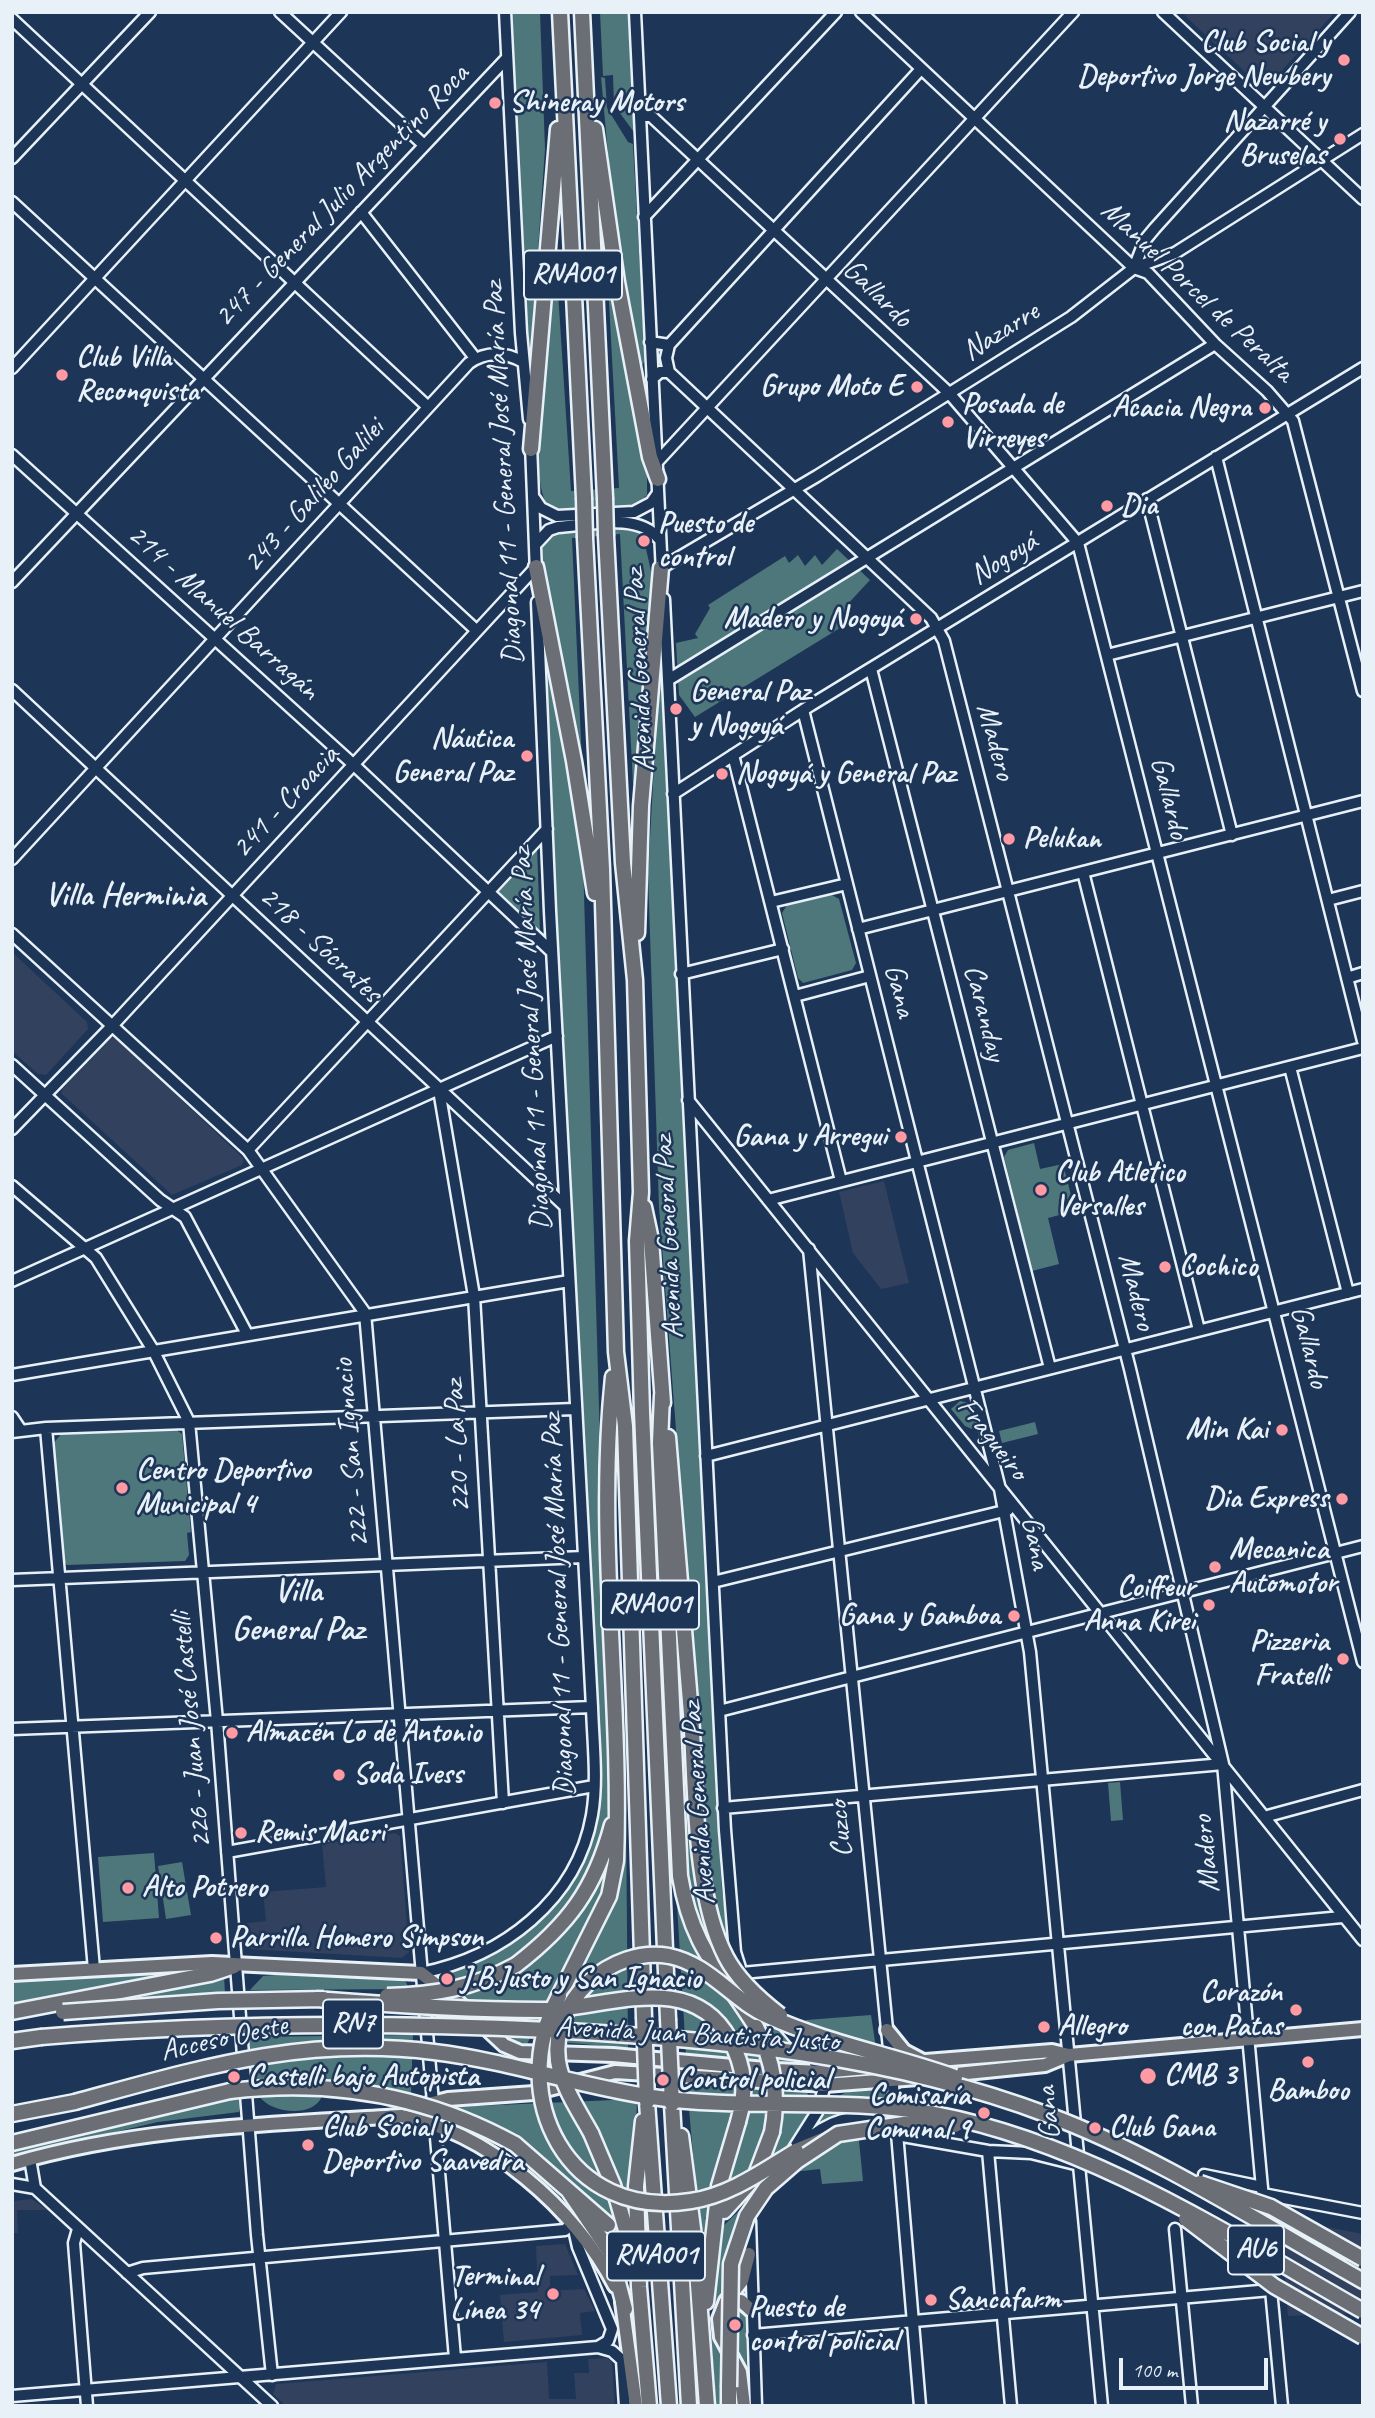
<!DOCTYPE html>
<meta charset="utf-8">
<style>
body{margin:0}
#map{position:relative;width:1375px;height:2418px;overflow:hidden;background:#1d3557;font-family:Caveat,sans-serif}
canvas{display:block}
.frame{position:absolute;inset:0;border:14px solid #e8f1f8;pointer-events:none}
.scale{position:absolute;left:1119px;top:2358px;width:149px;height:32px;box-sizing:border-box;border:4px solid #e8f1f8;border-top:0;padding-left:9px;font-size:21px;line-height:24px;white-space:nowrap;color:#e8f1f8;-webkit-text-stroke:5px #1d3557;paint-order:stroke}
</style>
<div id="map">
<canvas width="1375" height="2418"></canvas>
<div class="frame"></div>
<div class="scale">100 m</div>
</div>
<script>
const context = document.querySelector('canvas').getContext('2d');
context.lineJoin = 'round';
function paint(path, color) { context.fillStyle = color; context.fill(path, 'evenodd'); }
function strokePath(path, color, width, dash) { context.strokeStyle = color; context.lineWidth = width; context.lineCap = dash ? 'butt' : 'round'; context.setLineDash(dash || []); context.stroke(path); }
function write(font, color, halo, rows, align = 'center') {
  context.font = font + ' Caveat,sans-serif'; context.lineWidth = 5; context.setLineDash([]); context.textBaseline = 'middle'; context.strokeStyle = halo; context.fillStyle = color; for (const [text, x, y, turn = 0] of rows) {
    context.save(); context.translate(x, y); context.rotate((+turn || 0) * Math.PI / 180); context.textAlign = isNaN(turn) ? turn : align; if (halo) context.strokeText(text, 0, 0); context.fillText(text, 0, 0); context.restore();
  }
}
const built = new Path2D(`
 M1181,12H1335L1268,86H1260Z
 M12,952L87,1022L88,1029L46,1075L38,1074L12,1051Z
 M111,1038H116L244,1159L242,1165L172,1195L61,1093L63,1088Z
 M884,1181L909,1283L881,1289L853,1253L839,1192Z
 M395,1833L400,1836L409,1952L402,1958L247,1949L242,1944L240,1924L266,1921L263,1892L326,1887L322,1844Z
 M32,2199L47,2210H17L18,2233H12V2201Z
 M1280,2218L1363,2234V2313L1288,2316Z
 M565,2244L578,2275L550,2276V2291L584,2289L595,2311L580,2313L582,2335L504,2342L500,2295L538,2292L536,2246Z
 M607,2358L612,2362L615,2406H286L273,2394L276,2384L547,2362L549,2399H576L574,2373H589L588,2359Z`);
const green = new Path2D(`
 M511,12H540L545,149L529,379Z
 M600,12H630L636,135L614,105L613,75L603,76Z
 M601,77L605,78L607,108L628,142L633,144L645,361L641,367H637L618,262Z
 M554,231L571,491L619,488L607,265H610L647,476V495L635,506L552,510C520,489 550,275 554,231Z
 M631,525L643,535L652,576L637,783L633,784L620,534L572,538L583,786L539,567L544,537L562,530Z
 M837,549L870,580L845,607L853,620L695,717L679,695L676,643L698,638L695,634L710,608L708,605L785,556L789,563L798,555L805,566L815,555L822,565Z
 M539,598L578,804L583,860L610,1784C608,1802 608,1822 603,1839C584,1911 539,1953 471,1979L477,1987C540,1957 568,1931 602,1870L605,1871L599,1900L527,2044L506,2039L468,1999L440,1977L441,1973C529,1945 586,1886 601,1794Z
 M661,640L717,1812L722,1891L729,1936L725,1939L728,1955L799,2055L800,2063L777,2062L704,1941L686,1882L670,1559L698,1718L659,1207L648,874Z
 M537,846L540,932L496,890Z
 M832,895L839,899L856,963L852,970L803,983L798,978L782,913L787,905Z
 M1034,1143L1040,1169L1063,1164L1075,1211L1048,1218L1059,1264L1032,1271L1004,1157L1008,1150Z
 M960,1401L969,1403L976,1423L972,1429L965,1426L951,1409Z
 M1035,1422L1038,1434L1002,1443L999,1431Z
 M175,1429L182,1434L191,1532L187,1533L189,1555L185,1561L67,1565L64,1562L53,1444L61,1434Z
 M1120,1782L1123,1820L1111,1821L1108,1783Z
 M622,1810L626,1811L628,2048L548,2041L568,1987L590,1949Z
 M154,1853L159,1918L103,1922L98,1857Z
 M674,1854L687,1929L757,2039L763,2061L748,2059L741,2039L713,2010L735,2059L686,2055Z
 M182,1862L191,1915L166,1919L158,1866Z
 M207,1968L206,1972L133,1980L12,2003V1982Z
 M288,1974L393,1976L406,1982L409,1989L250,1990L263,1976Z
 M224,1976L225,1993L101,2000Z
 M871,2015L877,2055L822,2061L807,2040L806,2020Z
 M413,2035L411,2094L394,2105L324,2098L326,2081L301,2079L249,2083L245,2037Z
 M687,2086L769,2090L767,2129L755,2166L728,2200L725,2197L746,2123L735,2120L703,2268Z
 M781,2090L807,2091L811,2108L787,2153L768,2165L777,2135Z
 M888,2092L886,2105L839,2114L812,2127C834,2092 846,2086 888,2092Z
 M259,2096H322C314,2118 271,2114 259,2096Z
 M242,2098L239,2112L158,2122L12,2156V2149L114,2127L189,2106Z
 M637,2099L633,2232C598,2218 574,2186 546,2161C518,2137 485,2121 452,2107Z
 M857,2121L863,2181L822,2184L820,2169L793,2172L828,2131Z
 M742,2208L743,2267L718,2303L713,2321L714,2334L723,2351L725,2406H716L711,2334L719,2230Z
 M734,2303L746,2310L747,2379L743,2365L727,2343Z`);
const minorTunnel = new Path2D(`
 M1263,2200L1270,2286`);
const highwayTunnel = new Path2D(`
 M608,2225C648,2246 688,2243 723,2213`);
const minor = new Path2D(`
 M280,12L424,145
 M505,12L521,333L529,419
 M635,12L662,573
 M861,12L1134,268L1148,273L1215,344L1267,391L1293,421L1363,691
 M1163,12L1363,199
 M12,19L428,407
 M640,116H651L949,393L1078,543L1363,1662
 M12,158L150,12
 M12,202L476,630
 M361,212L475,358
 M644,217L836,12
 M1134,268L1145,240L1155,228L1350,12
 M650,342L669,345L921,69
 M669,345L666,358L669,372
 M12,368L341,12
 M652,379L660,372H669L931,618L944,641L1130,1369L1223,1764L1263,2199
 M531,445L536,573
 M12,455L354,765L552,952
 M1216,457L1363,1041
 M657,462L1073,12
 M535,499L541,508L557,516L634,512L651,503L658,493
 M1147,499L1232,835
 M535,545L549,530L558,527C589,525 638,512 659,539
 M661,568L817,476L1071,317L1134,268L1175,253L1363,134
 M12,582L506,59
 M664,599L725,1830L735,1952L742,1974
 M1107,655L1363,591
 M871,669L1050,1368
 M668,680L1215,344
 M12,690L565,1206
 M803,710L1000,1489L1030,1652L1102,2406
 M733,755L841,1181
 M673,794L811,705L1363,368
 M12,859L469,363C486,351 506,352 523,362
 M1083,872L1199,1330
 M1328,900L1363,891
 M771,902L847,884
 M858,929L1363,801
 M12,934L248,1150L365,1313L455,2358
 M681,974L783,949
 M1347,978L1363,973
 M795,996L870,976
 M12,1065L160,1200L185,1217L247,1334
 M1290,1067L1348,1293
 M439,1090L474,1296L503,1803
 M688,1100L1363,1940
 M12,1129L112,1026L536,567
 M248,1150L547,829
 M12,1186L96,1258L153,1350L189,1422L217,1721L257,2235L272,2375
 M768,1200L1363,1048
 M809,1249L890,2059
 M12,1281L557,1036
 M12,1375L569,1281
 M12,1417L20,1429
 M46,1428L94,1969
 M12,1432L46,1428L575,1409
 M706,1456L1363,1289
 M12,1580L584,1557
 M713,1582L1008,1510
 M719,1711L1363,1546
 M12,1729L592,1707
 M723,1808L1223,1764
 M1264,1817L1363,1790
 M227,1852L594,1786
 M421,1973C502,1957 577,1901 592,1815C598,1780 593,1742 592,1707L550,911L537,602
 M742,1973L1342,1917
 M782,2023L814,2061L825,2085L817,2112L791,2153
 M892,2074L920,2406
 M897,2135L988,2151L1031,2153L1079,2165
 M802,2144C834,2115 854,2117 895,2115
 M988,2151L1011,2406
 M30,2159L35,2188L272,2406
 M1204,2175L1262,2187
 M12,2184L35,2188
 M1263,2194L1363,2213
 M750,2221L756,2406
 M573,2225L578,2247L612,2329L608,2341L598,2347
 M78,2229L74,2243L87,2406
 M1175,2229L1192,2406
 M127,2273L143,2268L565,2230L572,2223
 M753,2335L1271,2290L1282,2406
 M12,2396L598,2347L612,2351L622,2360L625,2406`);
const major = new Path2D(`
 M12,1974L212,1963L421,1973L458,2002L504,2045L520,2052L613,2055L776,2070L821,2072L868,2068
 M887,2030L904,2051L923,2061
 M913,2062L1052,2051L1069,2055L1363,2029
 M947,2075L1045,2065L1069,2055
 M417,2107L448,2099L534,2093L615,2072L825,2085L918,2078
 M12,2164C138,2127 271,2124 401,2116C486,2131 576,2209 615,2286
 M726,2301H741L751,2310
 M622,2302L636,2406
 M744,2406L740,2372L721,2337L719,2319L726,2301L742,2281L749,2254`);
const highway = new Path2D(`
 M560,12L584,498
 M582,12L605,498
 M595,129L617,282L650,457L658,479
 M531,449L558,129
 M606,536L623,863L635,980L641,1192L637,1241L642,1412L668,2019
 M585,538L602,869L616,1352L625,1426L644,2017
 M536,567L574,761L595,893
 M637,933L641,806L661,568
 M644,1207L651,1240L663,1403
 M662,1395L660,1443L680,1876C692,1949 720,1969 756,2027
 M668,1437L691,1714
 M516,1965C568,1925 595,1889 612,1825
 M559,1996L609,1896L616,1861C622,1700 596,1538 613,1377
 M12,2012L210,1974L234,1966
 M12,2041L41,2037
 M647,2102L669,2406
 M672,2104L689,2406
 M12,2114L75,2102
 M643,2121L636,2186L639,2287L649,2406
 M591,2133L613,2185L632,2251
 M681,2136L695,2244L707,2406
 M12,2143L230,2091
 M515,2144L608,2225
 M796,2151L830,2137
 M568,2190L610,2252L625,2309
 M724,2211L755,2177L772,2132
 M1342,2269L1363,2281
 M706,2302L719,2186L738,2122
 M729,2406V2387`);
const highwayBridge = new Path2D(`
 M584,498L585,538
 M605,498L606,536
 M691,1714C696,1784 693,1894 726,1957C738,1980 759,1999 780,2015
 M387,1996C434,1995 474,1988 516,1965
 M559,1996C505,2097 568,2221 691,2201C730,2195 763,2171 796,2151
 M316,1999C391,2005 465,2010 540,2010C603,2010 691,1967 730,2040C745,2067 747,2092 738,2122
 M63,2012L218,2001L324,1999
 M644,2017L647,2102
 M668,2019L672,2104
 M756,2027C774,2061 779,2095 772,2132
 M41,2037C210,2023 379,2022 549,2030C717,2039 890,2055 1048,2115C1148,2152 1249,2216 1342,2269
 M230,2091C331,2079 426,2095 515,2144
 M75,2102C200,2068 302,2036 434,2052C508,2061 578,2086 652,2097C746,2111 842,2096 935,2114C1091,2144 1227,2234 1363,2311
 M591,2133C579,2111 562,2087 558,2061C550,2001 611,1946 669,1956C709,1964 732,2000 768,2016C827,2043 893,2055 955,2077
 M1200,2183L1271,2207L1363,2259
 M1186,2219L1274,2286L1363,2337
 M729,2387L731,2264L747,2216L766,2188L797,2161L838,2134L904,2124L955,2125`);
const markers = [
 [1344,60,7,"#ff9aa2"],
 [495,103,7,"#ff9aa2"],
 [1340,139,7,"#ff9aa2"],
 [62,375,7,"#ff9aa2"],
 [917,387,7,"#ff9aa2"],
 [1265,408,7,"#ff9aa2"],
 [948,422,7,"#ff9aa2"],
 [1107,506,7,"#ff9aa2"],
 [644,541,7,"#ff9aa2"],
 [916,619,7,"#ff9aa2"],
 [676,709,7,"#ff9aa2"],
 [527,756,7,"#ff9aa2"],
 [722,774,7,"#ff9aa2"],
 [1009,839,7,"#ff9aa2"],
 [901,1137,7,"#ff9aa2"],
 [1041,1190,7,"#ff9aa2"],
 [1165,1267,7,"#ff9aa2"],
 [1282,1430,7,"#ff9aa2"],
 [122,1488,7,"#ff9aa2"],
 [1342,1499,7,"#ff9aa2"],
 [1215,1567,7,"#ff9aa2"],
 [1209,1605,7,"#ff9aa2"],
 [1014,1616,7,"#ff9aa2"],
 [1343,1659,7,"#ff9aa2"],
 [232,1733,7,"#ff9aa2"],
 [339,1775,7,"#ff9aa2"],
 [241,1833,7,"#ff9aa2"],
 [128,1888,7,"#ff9aa2"],
 [216,1938,7,"#ff9aa2"],
 [447,1979,7,"#ff9aa2"],
 [1296,2010,7,"#ff9aa2"],
 [1044,2027,7,"#ff9aa2"],
 [1308,2062,7,"#ff9aa2"],
 [1148,2076,9,"#ff9aa2"],
 [234,2077,7,"#ff9aa2"],
 [663,2080,7,"#ff9aa2"],
 [984,2113,7,"#ff9aa2"],
 [1095,2128,7,"#ff9aa2"],
 [308,2145,7,"#ff9aa2"],
 [553,2294,7,"#ff9aa2"],
 [931,2300,7,"#ff9aa2"],
 [735,2325,7,"#ff9aa2"]
];
const shields = [
 [573,275,98],
 [650,1605,98],
 [353,2024,60],
 [1256,2250,56],
 [656,2256,98]
];
const shieldNames = [
 ["RNA001",573,275],
 ["RNA001",650,1605],
 ["RN7",353,2024],
 ["AU6",1256,2250],
 ["RNA001",656,2256]
];
const poiNames = [
 ["Club Social y",1330,43,"right"],
 ["Deportivo Jorge Newbery",1330,77,"right"],
 ["Shineray Motors",509,103],
 ["Nazarré y",1326,122,"right"],
 ["Bruselas",1326,156,"right"],
 ["Club Villa",76,358],
 ["Reconquista",76,392],
 ["Grupo Moto E",903,387,"right"],
 ["Posada de",962,405],
 ["Virreyes",962,439],
 ["Acacia Negra",1251,408,"right"],
 ["Dia",1121,506],
 ["Puesto de",658,524],
 ["control",658,558],
 ["Madero y Nogoyá",902,619,"right"],
 ["General Paz",690,692],
 ["y Nogoyá",690,726],
 ["Náutica",513,739,"right"],
 ["General Paz",513,773,"right"],
 ["Nogoyá y General Paz",736,774],
 ["Pelukan",1023,839],
 ["Gana y Arregui",887,1137,"right"],
 ["Club Atletico",1055,1173],
 ["Versalles",1055,1207],
 ["Cochico",1179,1267],
 ["Min Kai",1268,1430,"right"],
 ["Centro Deportivo",136,1471],
 ["Municipal 4",136,1505],
 ["Dia Express",1328,1499,"right"],
 ["Mecanica",1229,1550],
 ["Automotor",1229,1584],
 ["Coiffeur",1195,1588,"right"],
 ["Anna Kirei",1195,1622,"right"],
 ["Gana y Gamboa",1000,1616,"right"],
 ["Pizzeria",1329,1642,"right"],
 ["Fratelli",1329,1676,"right"],
 ["Almacén Lo de Antonio",246,1733],
 ["Soda Ivess",353,1775],
 ["Remis Macri",255,1833],
 ["Alto Potrero",142,1888],
 ["Parrilla Homero Simpson",230,1938],
 ["J.B.Justo y San Ignacio",461,1979],
 ["Corazón",1282,1993,"right"],
 ["con Patas",1282,2027,"right"],
 ["Allegro",1058,2027],
 ["CMB 3",1164,2076],
 ["Castelli bajo Autopista",248,2077],
 ["Control policial",677,2080],
 ["Bamboo",1308,2091,"center"],
 ["Comisaría",970,2096,"right"],
 ["Comunal 9",970,2130,"right"],
 ["Club Social y",322,2128],
 ["Deportivo Saavedra",322,2162],
 ["Club Gana",1109,2128],
 ["Terminal",539,2277,"right"],
 ["Línea 34",539,2311,"right"],
 ["Sancafarm",945,2300],
 ["Puesto de",749,2308],
 ["control policial",749,2342]
];
const streetNames = [
 ["247 - General Julio Argentino Roca",342,196,-46],
 ["Manuel Porcel de Peralta",1197,292,43],
 ["Gallardo",877,294,44],
 ["Nazarre",1001,332,-32],
 ["Diagonal 11 - General José María Paz",504,473,-93],
 ["243 - Galileo Galilei",314,496,-48],
 ["Nogoyá",1004,559,-32],
 ["214 - Manuel Barragán",223,613,42],
 ["Avenida General Paz",640,670,-93],
 ["Madero",995,742,75],
 ["Gallardo",1169,798,76],
 ["241 - Croacia",286,802,-47],
 ["218 - Sócrates",320,945,43],
 ["Gana",899,991,76],
 ["Caranday",984,1013,76],
 ["Diagonal 11 - General José María Paz",532,1039,-93],
 ["Avenida General Paz",669,1237,-93],
 ["Madero",1136,1292,76],
 ["Gallardo",1309,1347,76],
 ["Fragueiro",992,1439,52],
 ["220 - La Paz",458,1446,-93],
 ["222 - San Ignacio",352,1453,-95],
 ["Gana",1035,1543,79],
 ["Diagonal 11 - General José María Paz",559,1605,-92],
 ["226 - Juan José Castelli",192,1730,-95],
 ["Avenida General Paz",699,1803,-94],
 ["Cuzco",841,1829,-95],
 ["Madero",1207,1854,-96],
 ["Avenida Juan Bautista Justo",697,2035,3],
 ["Acceso Oeste",224,2039,-12],
 ["Gana",1049,2113,-95]
];
const quarterNames = [
 ["Villa Herminia",125,896],
 ["Villa",298,1592],
 ["General Paz",298,1630]
];
paint(built, '#32415e');
paint(green, '#4e777b');
strokePath(minorTunnel, '#3b516f', 10, [10, 5]);
strokePath(highwayTunnel, '#3b516f', 14, [14, 7]);
strokePath(minor, '#e8f1f8', 15);
strokePath(major, '#e8f1f8', 18);
strokePath(highway, '#e8f1f8', 19);
strokePath(minor, '#1d3557', 10);
strokePath(major, '#6b6f75', 12);
strokePath(highway, '#6b6f75', 14);
strokePath(highwayBridge, '#e8f1f8', 19, []);
strokePath(highwayBridge, '#6b6f75', 14);
for (const [x, y, r, color] of markers) { const dot = new Path2D(); dot.arc(x, y, r, 0, 2 * Math.PI); context.fillStyle = color; context.fill(dot); strokePath(dot, '#1d3557', 2.5); }
for (const [x, y, w] of shields) { const box = new Path2D(); box.roundRect(x - w / 2, y - 24.5, w, 49, 5); context.fillStyle = '#1d3557'; context.fill(box); strokePath(box, '#e8f1f8', 2); }
write('bold 28px', '#e8f1f8', null, shieldNames);
write('bold 30px', '#e8f1f8', '#1d3557', poiNames, 'left');
write('30px', '#e8f1f8', '#1d3557', streetNames);
write('bold 33px', '#e8f1f8', '#1d3557', quarterNames);
</script>
